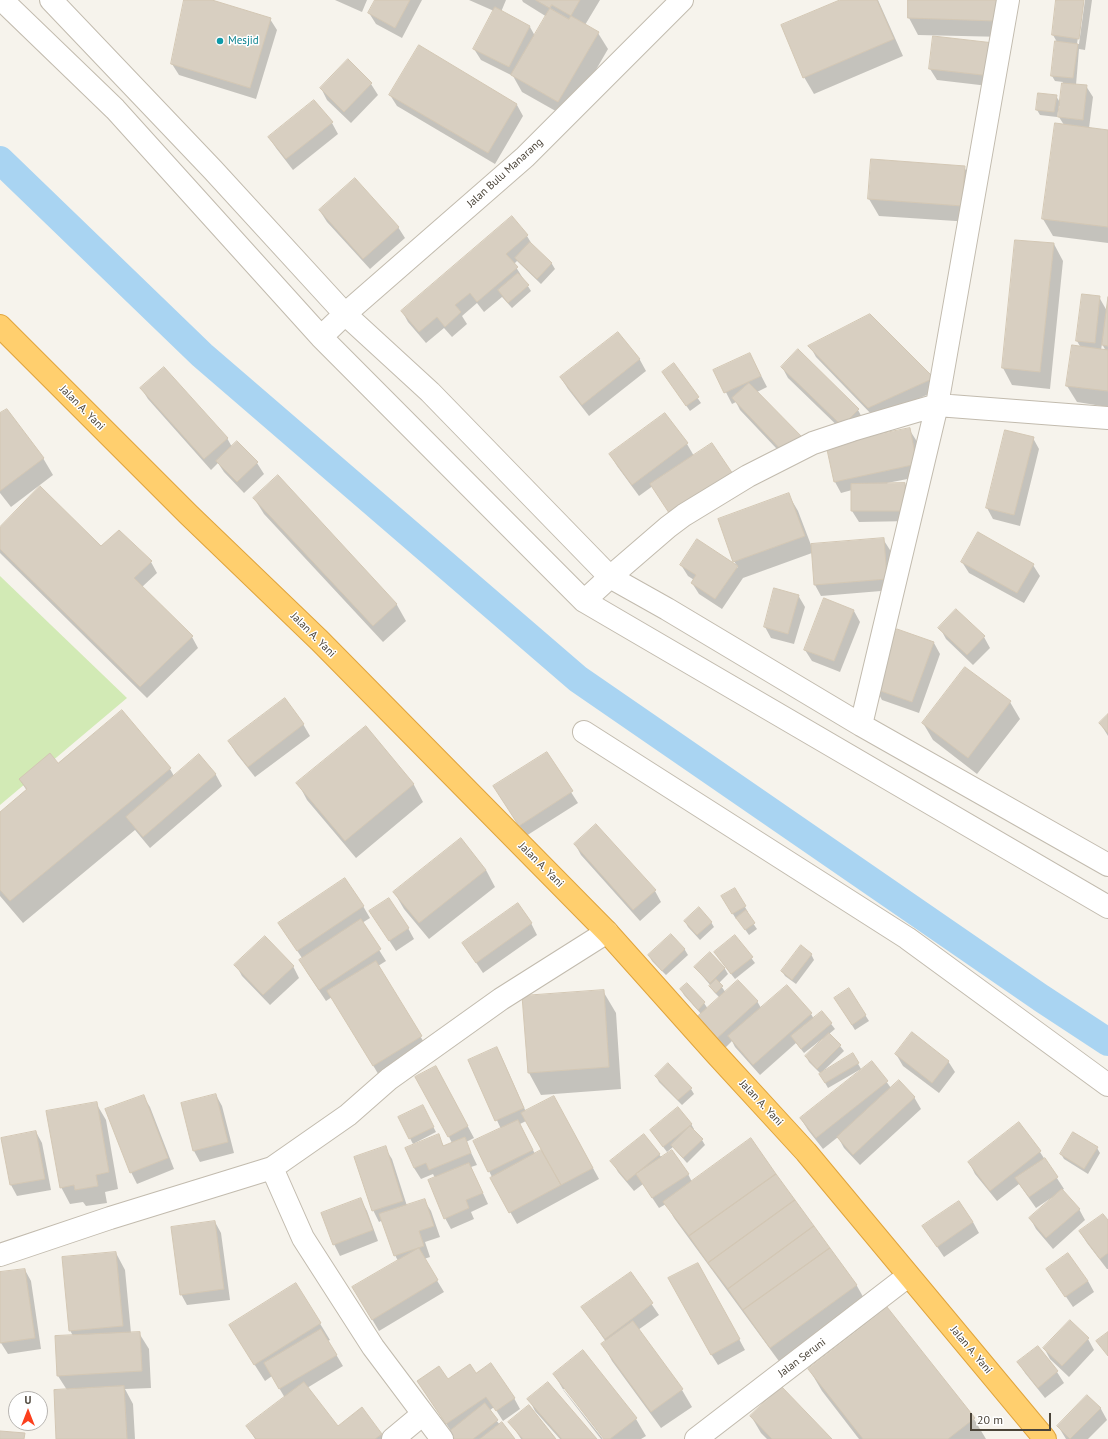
<!DOCTYPE html>
<style>
body{margin:0}
#map{position:relative;width:1108px;height:1439px;overflow:hidden;background:#f6f3ec;font-family:"PT Sans",sans-serif}
canvas{display:block}
.north{position:absolute;left:8px;top:1391px;width:40px;height:40px;box-sizing:border-box;background:#fff;border:1px solid #b7b4b0;border-radius:50%;rotate:0deg;font-size:11px;font-weight:700;line-height:16px;text-align:center;color:#4b4439}
.north::after{content:'';display:block;margin:auto;width:14px;height:18px;background:#fc3f1d;clip-path:polygon(50% 0,100% 100%,50% 72%,0 100%)}
.scale{position:absolute;left:970px;top:1413px;width:81px;height:18px;box-sizing:border-box;border:2px solid #4b4439;border-top:0;padding-left:5px;font-size:12px;line-height:14px;white-space:nowrap;color:#4b4439;-webkit-text-stroke:3px #fff;paint-order:stroke}
</style>
<div id="map">
<canvas width="1108" height="1439"></canvas>
<div class="north">U</div>
<div class="scale">20 m</div>
</div>
<script>
const context = document.querySelector('canvas').getContext('2d');
context.lineJoin = 'round';
function paint(path, color) { context.fillStyle = color; context.fill(path, 'evenodd'); }
function strokePath(path, color, width, dash) { context.strokeStyle = color; context.lineWidth = width; context.lineCap = dash ? 'butt' : 'round'; context.setLineDash(dash || []); context.stroke(path); }
function write(font, color, halo, rows, align = 'center') {
  context.font = font + ' "PT Sans",sans-serif'; context.lineWidth = 3; context.setLineDash([]); context.textBaseline = 'middle'; context.strokeStyle = halo; context.fillStyle = color; for (const [text, x, y, turn = 0] of rows) {
    context.save(); context.translate(x, y); context.rotate((+turn || 0) * Math.PI / 180); context.textAlign = isNaN(turn) ? turn : align; if (halo) context.strokeText(text, 0, 0); context.fillText(text, 0, 0); context.restore();
  }
}
const green = new Path2D(`
 M0,576L127,698L0,805Z`);
const shadow = new Path2D(`
 M185,0H208L270,19L277,30L256,99L179,75L172,64Z
 M335,0H367L362,12Z
 M376,0H422L402,38L376,24L369,13Z
 M469,0H506L501,12L530,27L535,36L547,17L523,2L522,0H600L585,25L598,33L608,49L568,118L522,92L513,76L481,60L474,49L494,11Z
 M843,0H878L903,56L814,94L804,77Z
 M909,0H1006L1005,37L918,35L909,18Z
 M1057,0H1083L1077,44H1079L1085,0H1092L1085,50L1079,49L1076,85L1086,86L1093,97L1089,128L1108,131V243L1053,236L1043,219L1056,124L1064,125L1059,117L1060,106H1059L1057,117L1040,115L1037,110L1056,96L1061,104L1063,82L1055,81L1052,76L1057,42L1053,35Z
 M994,44L997,87L937,80L930,69Z
 M419,47L517,105L523,116L495,164L397,106L390,95Z
 M348,61L371,84L378,95L351,123L327,100L321,88Z
 M314,101L332,123L338,134L293,170L276,148L269,137Z
 M964,167L974,184L971,222L879,216L869,199Z
 M320,211L398,227L405,238L370,269L327,222Z
 M512,218L527,236L533,246L552,264L555,269L541,284L517,261L514,264L531,291L512,308L502,297L484,312L477,303L462,316L467,324L452,337L444,328L426,343L408,322L402,311Z
 M1016,241L1054,244L1063,261L1050,389L1012,385L1003,368Z
 M1099,297L1107,311L1108,305V407L1077,402L1067,386L1081,348L1077,341ZM1102,344L1106,351L1101,350Z
 M870,315L940,389L875,418L816,357L810,346Z
 M618,333L640,360L646,371L589,416L568,389L561,378Z
 M798,350L858,410L864,421L849,437L788,378L782,367Z
 M750,354L767,387L757,392L809,451L793,466L740,410L736,402L732,404L715,371Z
 M674,364L701,403L690,411L666,377Z
 M141,388L227,438L232,447L237,442L257,463L264,474L244,493L224,472L218,463L211,470L148,399Z
 M665,414L687,444L694,456L639,496L617,466L610,454Z
 M0,415L43,458L53,475L11,507L0,493Z
 M909,429L916,440L923,476L887,483L888,484H905L911,495V521L859,522L852,511V490L841,493L835,482Z
 M1033,438L1039,449L1020,526L993,519L987,508Z
 M278,476L397,605L406,621L383,642L264,514L254,498Z
 M788,494L798,511L811,545L883,539L890,550L893,590L821,596L815,585L812,553L743,578L722,609L699,594L692,583L694,580L688,576L681,565L697,541L738,568L734,561Z
 M0,528L151,562L157,573L142,587L192,637L198,648L147,698L0,553Z
 M962,562L1033,565L1040,576L1024,603L969,573Z
 M798,595L805,607L794,644L771,638L765,627Z
 M824,599L854,611L860,622L840,672L812,661L805,650Z
 M940,628L984,637L990,648L973,665L946,639Z
 M897,630L934,643L940,654L919,713L882,700L876,689Z
 M1010,702L1020,719L977,774L933,740L923,723Z
 M1108,715V736L1100,723Z
 M303,724L310,736L255,777L236,753L229,742Z
 M365,727L414,785L423,802L356,858L307,800L298,783Z
 M546,753L578,803L526,836L501,798Z
 M199,755L216,775L222,786L150,848L135,830L23,923L0,896V813L27,791L20,780L58,765L170,769L174,776Z
 M575,844L655,891L661,902L640,921L581,855Z
 M486,870L495,887L429,939L404,909L394,892Z
 M734,889L748,912L746,913L757,929L749,935L737,918L736,919L722,896Z
 M363,906L370,918L362,923L386,961L378,966L431,1054L383,1082L332,997L326,1001L306,971L302,958L286,934Z
 M685,921L711,922L714,927L700,940L688,927Z
 M377,922L408,928L414,939L396,951Z
 M531,923L537,935L483,973L463,943Z
 M671,935L685,950L688,955L666,975L652,961L649,955Z
 M735,936L755,963L735,979L718,957Z
 M710,954L725,969L728,974L719,983L726,993L757,1001L761,1008L811,1014L814,1019L822,1012L835,1029L829,1034L840,1046L844,1051L821,1073L853,1055L861,1069L828,1088L820,1074H821L809,1062L806,1056L823,1040L822,1039L804,1053L796,1043L760,1075L735,1047L732,1041L722,1051L702,1015L684,995L681,989L687,984L704,1003L708,1009L720,998L714,992L710,987L711,986L699,972L696,967Z
 M811,954L814,960L796,984L785,976L782,971Z
 M236,965L293,966L299,978L270,1005L242,976Z
 M849,990L869,1021L855,1030L838,1003Z
 M603,991L616,1013L621,1089L541,1095L529,1073Z
 M497,1048L503,1060L526,1112L560,1108L599,1179L517,1224L491,1178L492,1177L489,1171L501,1129L469,1060ZM526,1121L542,1151L535,1154L520,1124Z
 M896,1054L948,1061L955,1072L939,1093L903,1066Z
 M872,1062L891,1088L914,1097L921,1109L860,1165L844,1148L838,1137L823,1149L808,1130L801,1119Z
 M656,1076L691,1089L694,1094L682,1105L659,1082Z
 M442,1078L474,1138L466,1142L477,1165L471,1167L488,1204L471,1212L474,1219L451,1229L445,1218L435,1178L433,1174L421,1179L414,1168L438,1136L444,1146L452,1143L449,1137Z
 M216,1095L222,1106L234,1153L200,1162L194,1151Z
 M143,1096L150,1107L174,1169L137,1184L131,1172Z
 M96,1103L106,1120L118,1189L105,1192L107,1203L86,1206L83,1202L70,1204L61,1187Z
 M425,1111L436,1132L413,1144L399,1117Z
 M691,1124L694,1129L693,1131L702,1140L705,1145L687,1163L673,1147L667,1152L651,1131Z
 M1019,1124L1040,1152L1064,1189L1062,1190L1079,1209L1085,1220L1053,1249L1036,1229L1030,1218L1052,1199L1051,1198L1036,1208L1019,1184L997,1201L975,1174L969,1162Z
 M36,1132L42,1143L51,1190L17,1196L11,1185L2,1138Z
 M643,1135L662,1158L688,1174L692,1182L750,1140L857,1286L866,1302L781,1364L674,1218L666,1204L659,1208L643,1184L634,1191L618,1172L612,1161Z
 M385,1148L392,1159L407,1206L424,1200L431,1211L440,1237L425,1242L430,1257L424,1259L444,1292L379,1331L353,1287L398,1261L395,1255L383,1220L379,1222L373,1210Z
 M1097,1148L1100,1153L1088,1174L1064,1159L1061,1154Z
 M361,1200L367,1211L378,1241L340,1256L334,1244Z
 M1108,1221V1269H1107L1087,1243L1080,1232Z
 M215,1222L221,1233L230,1300L187,1305L181,1294Z
 M973,1222L979,1233L944,1257L923,1226Z
 M116,1253L125,1270L131,1333H139L149,1349L151,1388L125,1389L133,1404L135,1439H57L67,1390L58,1376L73,1336L70,1330Z
 M1047,1269L1088,1281L1094,1292L1073,1307Z
 M25,1270L31,1281L41,1349L8,1354L1,1343L0,1334V1273Z
 M630,1273L659,1315L638,1330L682,1390L692,1407L661,1428L612,1361L603,1344L606,1342L582,1307Z
 M704,1275L745,1350L718,1365L711,1354Z
 M296,1284L330,1340L328,1341L343,1366L307,1388L337,1427L381,1434L384,1439H255L248,1426L285,1398L272,1376L265,1381L240,1342Z
 M1088,1339L1094,1350L1069,1377L1050,1359L1044,1348Z
 M1037,1347L1057,1372L1064,1383L1045,1398L1025,1373L1018,1362Z
 M583,1352L636,1419L646,1436L641,1439H605L566,1389H563L603,1439H601L564,1391L554,1374Z
 M809,1369L974,1419L986,1439H859L822,1391Z
 M476,1374L514,1398L520,1409L503,1421L494,1407L489,1411L500,1425L514,1439H449L451,1431L418,1382L447,1380Z
 M1088,1396L1101,1409L1107,1420L1088,1439H1066L1058,1426Z
 M529,1399L596,1439H560L535,1411Z
 M751,1416L831,1439H767L761,1433Z
 M510,1422L555,1439H521Z`);
const canal = new Path2D(`
 M0,160L202,355L578,679L1041,998L1108,1042`);
const building = new Path2D(`
 M184,0H212L271,18L250,88L171,64Z
 M375,0H410L395,28L368,13Z
 M536,0H580L569,19Z
 M840,0H877L894,39L803,78L781,25Z
 M908,0H997L996,21L908,18Z
 M1056,0H1084L1079,39L1052,35Z
 M552,5L599,32L558,102L511,75Z
 M495,7L530,26L509,67L473,49Z
 M933,36L994,43L991,76L929,69Z
 M1055,41L1078,44L1073,78L1051,76Z
 M419,45L517,104L488,153L389,95Z
 M348,59L372,83L344,112L320,88Z
 M1062,83L1087,85L1083,120L1058,117Z
 M1038,93L1057,95L1054,112L1036,110Z
 M314,100L333,122L286,159L268,137Z
 M1055,123L1108,130V227L1042,219Z
 M871,159L965,166L962,206L868,199Z
 M355,178L399,227L363,259L319,210Z
 M512,216L528,235L506,254L518,267L477,302L470,293L455,305L461,312L445,327L437,317L419,332L401,311Z
 M1015,240L1054,243L1040,372L1002,368Z
 M530,242L552,263L537,279L515,258Z
 M518,273L529,285L508,303L498,290Z
 M1082,294L1100,296L1095,343L1076,341Z
 M1108,297V346L1102,345Z
 M870,314L934,378L868,408L808,346Z
 M618,332L640,359L582,405L560,377Z
 M1072,345L1108,350V391L1066,386Z
 M798,349L859,409L842,426L781,367Z
 M750,353L761,376L724,393L713,370Z
 M674,363L699,397L686,406L662,372Z
 M164,367L228,438L204,459L140,388Z
 M749,383L804,439L786,455L732,398Z
 M7,409L44,458L0,491V413Z
 M665,413L688,443L632,485L609,454Z
 M910,428L917,464L834,482L826,445Z
 M1005,430L1034,437L1014,515L986,508Z
 M237,441L258,462L237,482L216,461Z
 M712,443L735,477L673,519L650,484Z
 M278,475L397,604L373,626L253,498Z
 M905,483L906,511H851V484Z
 M40,486L101,546L119,530L152,561L134,578L193,636L140,687L0,549V527Z
 M789,493L805,536L733,562L718,519Z
 M978,532L1034,564L1017,593L961,562Z
 M884,538L887,579L814,585L811,544Z
 M697,539L738,566L715,599L691,583L696,575L680,565Z
 M774,588L799,595L788,634L764,627Z
 M824,598L854,610L834,661L804,650Z
 M956,609L985,636L967,655L938,628Z
 M897,629L934,642L912,702L875,689Z
 M965,667L1011,701L968,758L922,723Z
 M285,698L304,724L248,767L228,741Z
 M122,710L171,768L10,901L0,890V812L27,789L19,779L50,753L58,763Z
 M1108,714V733L1099,723Z
 M366,726L414,784L345,841L296,783Z
 M547,752L573,791L519,826L493,786Z
 M199,754L216,774L143,837L126,817Z
 M596,824L656,890L633,910L574,844Z
 M461,838L486,870L419,923L393,892Z
 M345,878L364,906L297,951L278,923Z
 M735,888L746,906L732,914L721,896Z
 M389,898L409,928L389,941L369,911Z
 M518,903L532,923L476,963L462,943Z
 M699,907L712,922L697,935L684,921Z
 M746,910L755,923L745,930L736,918Z
 M361,919L381,949L319,990L299,960Z
 M671,934L685,949L662,971L648,955Z
 M735,935L753,957L731,974L714,952Z
 M265,936L294,966L263,995L234,965Z
 M801,945L812,954L792,980L781,971Z
 M710,952L725,968L710,983L694,967Z
 M376,961L422,1036L373,1066L327,991Z
 M716,979L723,986L716,993L709,986Z
 M738,980L758,1001L715,1040L695,1019Z
 M687,983L705,1002L698,1010L680,989Z
 M787,985L812,1013L753,1065L728,1036Z
 M849,988L866,1015L852,1025L834,998Z
 M604,990L609,1067L528,1073L522,996Z
 M822,1011L832,1023L801,1049L791,1036Z
 M912,1032L949,1061L932,1083L895,1054Z
 M829,1033L841,1045L817,1069L805,1056Z
 M497,1047L524,1108L495,1121L468,1060Z
 M853,1053L859,1063L825,1083L819,1074Z
 M872,1061L888,1081L816,1138L800,1118Z
 M668,1063L692,1088L678,1100L655,1076Z
 M436,1066L468,1126L448,1137L415,1077Z
 M899,1080L915,1097L853,1155L837,1137Z
 M216,1094L228,1142L193,1151L181,1103Z
 M144,1095L168,1158L130,1173L105,1109Z
 M554,1096L593,1168L561,1185L521,1113Z
 M97,1102L109,1172L96,1175L98,1186L75,1190L74,1185L60,1188L46,1111Z
 M423,1105L434,1127L409,1139L398,1117Z
 M678,1107L692,1124L663,1147L650,1130Z
 M518,1120L533,1150L488,1172L473,1141Z
 M1019,1122L1041,1151L990,1191L968,1162Z
 M690,1126L703,1139L683,1158L671,1145Z
 M36,1131L45,1179L10,1185L1,1138Z
 M1073,1132L1098,1147L1084,1169L1060,1154Z
 M439,1134L443,1146L465,1137L471,1153L429,1170L426,1163L414,1168L405,1148Z
 M644,1134L660,1154L627,1181L610,1161Z
 M751,1138L776,1174L689,1236L663,1202Z
 M386,1146L403,1201L372,1211L354,1157Z
 M541,1150L561,1185L509,1213L490,1178Z
 M672,1150L689,1174L652,1198L636,1174Z
 M1045,1158L1058,1177L1029,1197L1015,1178Z
 M469,1163L483,1193L466,1200L469,1208L444,1219L428,1180Z
 M776,1174L795,1200L708,1263L689,1236Z
 M1062,1189L1080,1209L1046,1238L1029,1218Z
 M361,1198L373,1230L333,1245L321,1213Z
 M425,1199L434,1226L419,1231L424,1246L394,1256L379,1214Z
 M795,1200L814,1226L728,1289L708,1263Z
 M959,1201L973,1222L937,1247L922,1226Z
 M1103,1214L1108,1220V1253L1100,1259L1079,1231Z
 M215,1221L224,1289L180,1295L171,1227Z
 M814,1226L830,1248L743,1310L728,1289Z
 M419,1248L438,1280L372,1320L352,1287Z
 M830,1248L857,1285L770,1348L743,1310Z
 M116,1252L123,1326L69,1331L62,1257Z
 M1068,1253L1088,1281L1065,1297L1046,1269Z
 M698,1263L740,1339L711,1355L668,1278Z
 M25,1269L35,1338L0,1343V1272Z
 M631,1272L653,1303L605,1339L581,1307Z
 M296,1283L321,1323L254,1365L229,1325Z
 M887,1307L975,1418L948,1439H863L808,1369Z
 M1070,1320L1089,1338L1062,1366L1043,1348Z
 M633,1321L683,1389L651,1412L601,1344Z
 M321,1329L337,1355L279,1389L264,1363Z
 M140,1332L142,1371L57,1376L55,1336Z
 M1108,1332V1356L1096,1341Z
 M1038,1346L1058,1371L1038,1388L1017,1362Z
 M583,1350L637,1418L610,1439H604L553,1374Z
 M491,1363L515,1398L496,1411L486,1397L446,1424L417,1381L439,1366L448,1379L470,1364L476,1373Z
 M304,1382L338,1426L362,1407L382,1434L375,1439H256L246,1426Z
 M548,1382L597,1439H562L527,1399Z
 M124,1386L127,1439H56L54,1390Z
 M781,1386L832,1439H772L750,1416Z
 M1087,1395L1101,1408L1070,1439L1057,1426Z
 M485,1403L498,1420L473,1439H449L445,1435Z
 M529,1405L556,1439H523L508,1422Z
 M502,1422L515,1439H480Z
 M0,1431L25,1433L24,1439H0Z`);
const street = new Path2D(`
 M2,0L115,109L321,337L584,601L1108,907
 M51,0L213,170L345,314L430,392L610,577L667,609L861,725L1108,865
 M321,337L345,314L525,157L682,0
 M584,601L610,577L668,527L684,515L748,476L813,443L852,430L937,405L1108,418
 M861,725L937,405L1008,0
 M584,732L907,938L1108,1085
 M272,1168L303,1238L373,1347L442,1439
 M0,1255L110,1218L272,1168L348,1115L389,1079L501,999L607,932
 M393,1439L423,1414
 M696,1439L908,1276`);
const highway = new Path2D(`
 M0,326L189,515L320,641L607,932L716,1054L806,1152L1045,1439`);
const markers = [
 [220,41,4,"#0f9aa8"]
];
const cultureNames = [
 ["Mesjid",228,41]
];
const streetNames = [
 ["Jalan Bulu Manarang",505,173,-42],
 ["Jalan A. Yani",82,408,45],
 ["Jalan A. Yani",313,635,45],
 ["Jalan A. Yani",541,865,45],
 ["Jalan A. Yani",761,1103,47],
 ["Jalan A. Yani",971,1350,50],
 ["Jalan Seruni",802,1358,-37]
];
paint(green, '#d2eab5');
paint(shadow, '#0003');
strokePath(canal, '#a9d4f2', 28);
paint(building, '#d8cfc1');
strokePath(building, '#d3c7b4', 1);
strokePath(street, '#c2bbae', 24);
strokePath(highway, '#e0a43c', 24);
strokePath(street, '#fff', 22);
strokePath(highway, '#ffcf6e', 22);
for (const [x, y, r, color] of markers) { const dot = new Path2D(); dot.arc(x, y, r, 0, 2 * Math.PI); context.fillStyle = color; context.fill(dot); strokePath(dot, '#fff', 1.5); }
write('11px', '#0d838f', '#fff', cultureNames, 'left');
write('11px', '#4b4439', '#fff', streetNames);
</script>
